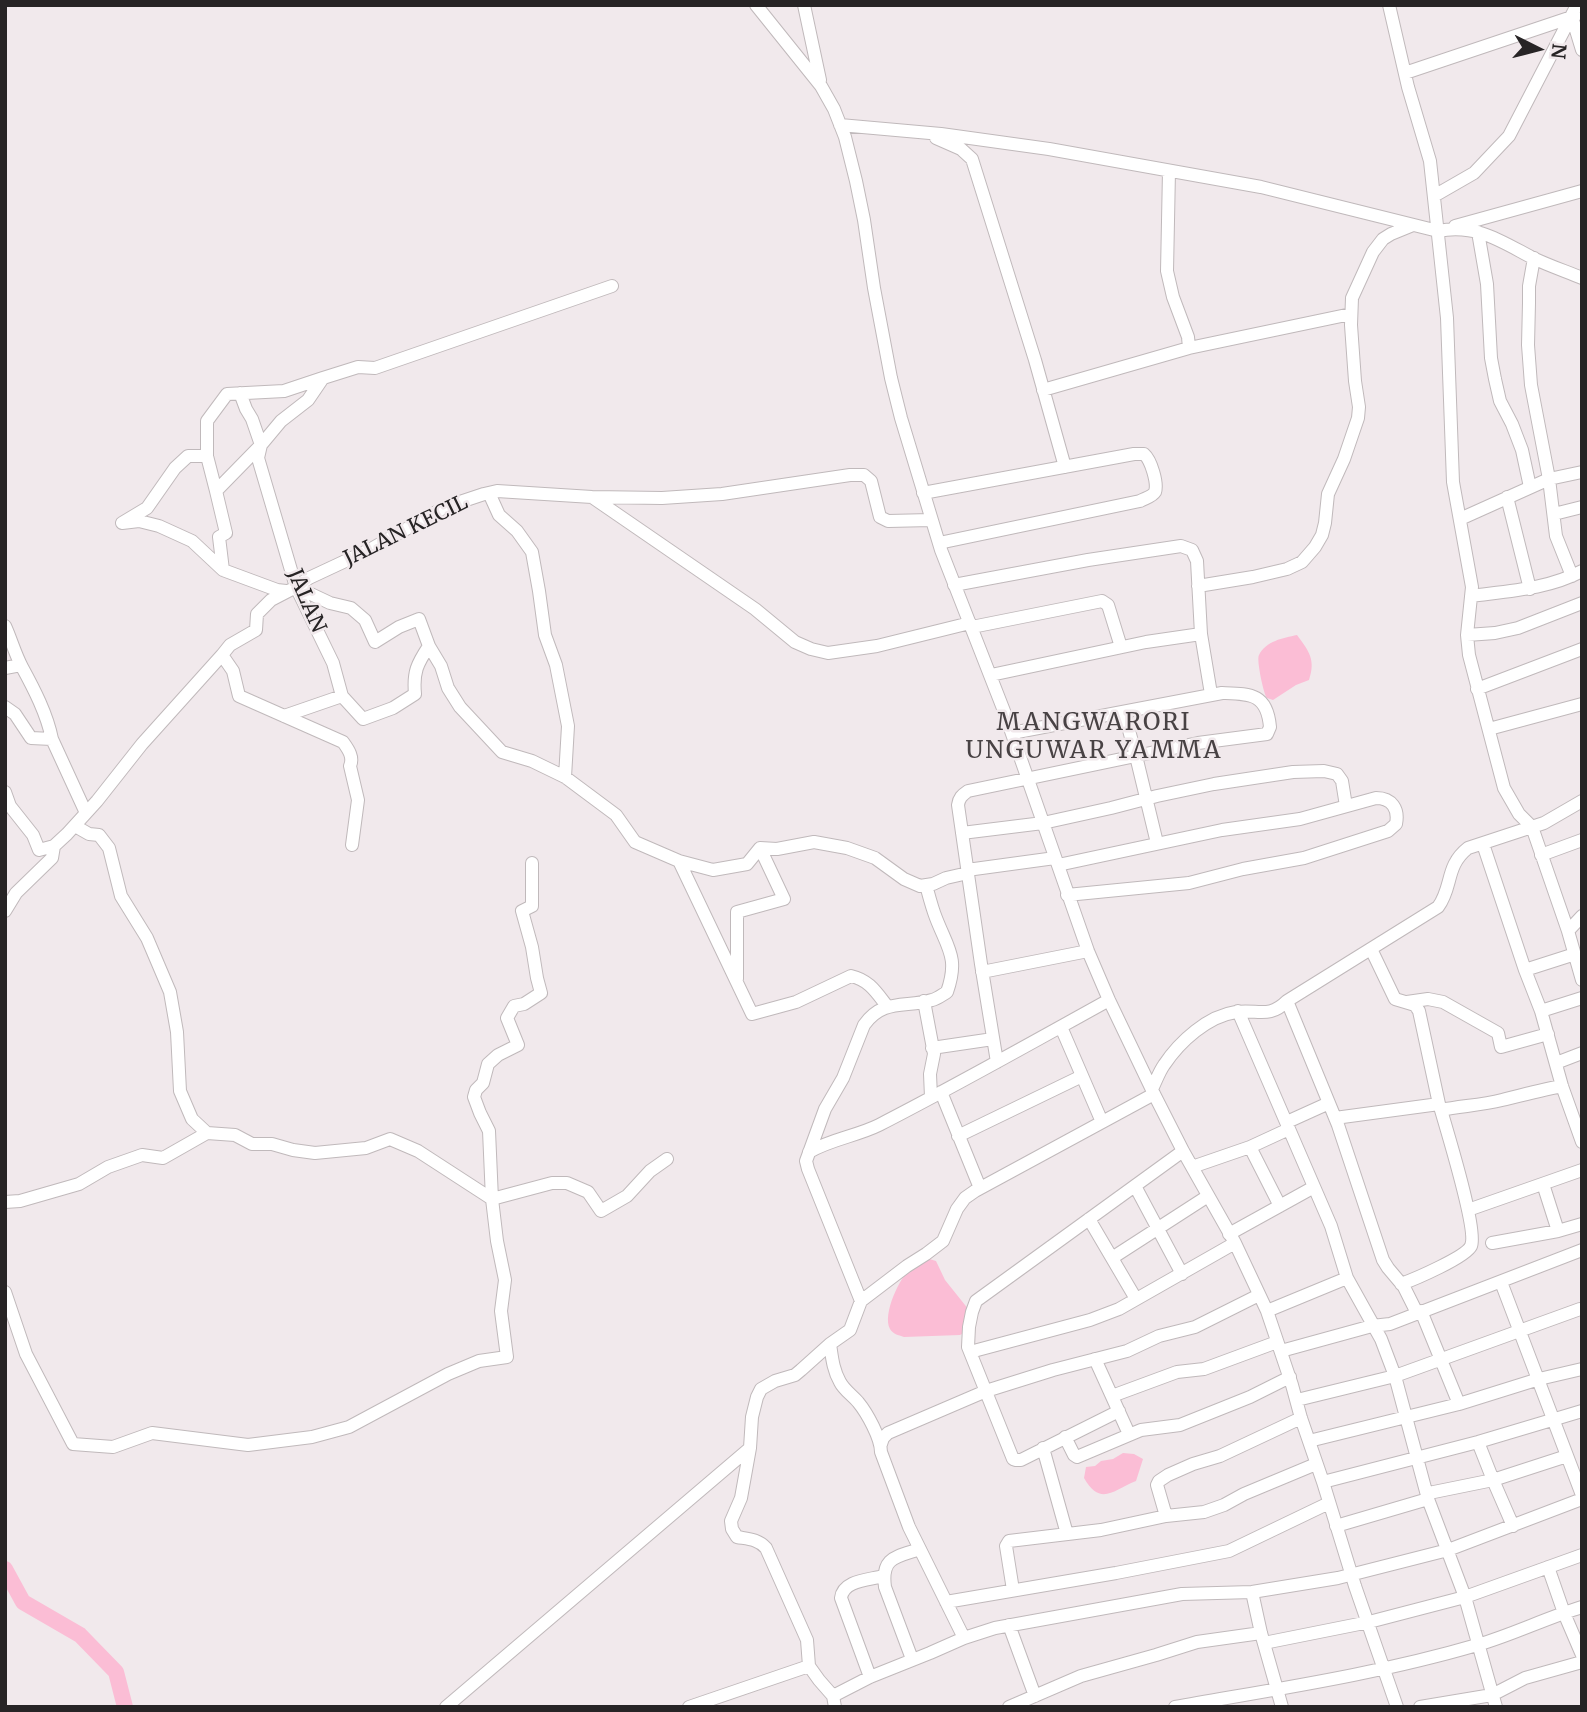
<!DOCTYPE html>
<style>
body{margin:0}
#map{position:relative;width:1587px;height:1712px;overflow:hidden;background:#f1e9ec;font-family:Merriweather,serif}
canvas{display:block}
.frame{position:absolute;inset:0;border:7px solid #272425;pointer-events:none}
.north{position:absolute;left:1503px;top:14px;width:70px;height:70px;-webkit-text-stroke:5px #f1e9ec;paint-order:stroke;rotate:96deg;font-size:19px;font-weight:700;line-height:28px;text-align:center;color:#272425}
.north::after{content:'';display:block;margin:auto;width:24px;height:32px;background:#272425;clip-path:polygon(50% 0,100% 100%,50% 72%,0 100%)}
</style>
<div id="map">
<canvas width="1587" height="1712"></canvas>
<div class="frame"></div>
<div class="north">N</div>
</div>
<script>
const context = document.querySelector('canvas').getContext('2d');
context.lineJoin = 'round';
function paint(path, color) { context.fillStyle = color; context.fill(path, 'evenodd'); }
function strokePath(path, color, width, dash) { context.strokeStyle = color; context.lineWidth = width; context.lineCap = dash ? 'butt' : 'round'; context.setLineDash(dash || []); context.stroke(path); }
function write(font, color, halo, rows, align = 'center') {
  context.font = font + ' Merriweather,serif'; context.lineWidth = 5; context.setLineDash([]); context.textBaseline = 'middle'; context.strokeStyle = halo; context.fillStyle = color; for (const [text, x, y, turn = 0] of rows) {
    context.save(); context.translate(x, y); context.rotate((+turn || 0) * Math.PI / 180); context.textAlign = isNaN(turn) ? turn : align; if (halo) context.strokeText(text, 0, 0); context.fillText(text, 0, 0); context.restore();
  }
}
const water = new Path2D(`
 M1297,635C1309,651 1316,660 1309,680L1296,685L1273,700C1271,699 1269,699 1267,698C1264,696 1256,659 1259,655C1266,641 1283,638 1297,635Z
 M926,1258L936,1261L945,1280L969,1310L964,1333L960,1335L904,1337C898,1335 893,1334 890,1329C882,1314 900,1277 911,1268C916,1264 921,1261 926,1258Z
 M1123,1453L1134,1454L1143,1459L1136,1481C1113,1490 1101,1507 1084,1478L1086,1467L1095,1466L1101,1461L1113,1459Z`);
const river = new Path2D(`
 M5,1569L23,1602L80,1635L116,1672L125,1707`);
const minor = new Path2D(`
 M756,5L821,86L834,109L845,137L856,181L864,220L874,288L891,378L901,418L941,550L1004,711L1088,951L1109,1000L1154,1094L1183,1151L1235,1243L1267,1311L1292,1385L1301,1418L1323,1482L1355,1586L1397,1707
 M804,5L820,80
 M1389,5L1408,87L1430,161L1447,318L1453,482L1472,587L1467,635L1469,655L1504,788L1519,814L1532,827L1568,931L1582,980
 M1572,17L1582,50
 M1405,73L1575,16
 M840,125L941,134L1049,149L1261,187L1438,231C1476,224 1499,240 1531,257C1547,265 1565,271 1582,278
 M936,138L961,149L972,159L1035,360L1065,467
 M1169,171L1167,271L1173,297L1188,337L1189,348
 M1434,196L1474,173L1509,136L1577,5
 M1455,226L1582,191
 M1478,232L1487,284L1491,358L1495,379L1500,401L1512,424L1522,450L1530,487
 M1534,258L1529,286V303L1528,345L1531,385L1549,479L1556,536L1572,576
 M1043,390L1189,348L1351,314
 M240,393L246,409L252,419L261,445
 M261,445L281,421L308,400L323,378L358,367L375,368L612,286
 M207,456V421L227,394L284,391L323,378
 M216,491L207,456H188L175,468L147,508L122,523L139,521L159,526L192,541L223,570
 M489,493L499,515L517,531L532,552L539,591L545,635L556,665L568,726L565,777
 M923,493L1134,454H1144C1151,460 1158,483 1155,492C1152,497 1145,498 1140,501L939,543
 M592,497L755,609L795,642L811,649L828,653L877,646L970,623
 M1507,497L1530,589
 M1554,514L1582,507
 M1460,519L1549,479L1582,472
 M954,585L1088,560L1181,546L1192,550L1197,561L1201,634L1211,694
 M1198,586L1253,577L1287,569L1302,562L1315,547L1322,535L1325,523L1328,494L1344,459L1358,418L1359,407L1355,381L1351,325L1352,298L1373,252L1383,239L1391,234L1413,225
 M296,587L330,603L351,608L365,620L375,642L399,627L419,619L429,646L441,666L448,688L460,707L502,752L532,761L565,777L616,815L635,842L679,861L713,870L747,864L760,848L777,849L814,842L847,848L875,858L904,879L920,886L933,884L946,878L968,873
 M1471,596C1509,591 1548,589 1582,571
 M5,626C11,639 15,654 22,667C34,689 47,714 52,739L86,813
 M972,627L1102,601L1108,605L1121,647
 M1467,635L1495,633L1518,628L1582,603
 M222,655L233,671L239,696L343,742C348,749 354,757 350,766L358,800L352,845
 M5,668L21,665
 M991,675L1146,642L1201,634
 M1477,689L1582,649
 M342,696L363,719L393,708L415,694C413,672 417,664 429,646
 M5,707L15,714L31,738L52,739
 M1124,712L1136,756L1157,843
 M284,716L342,696L333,663L296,587L258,458L261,445L216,491L226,533L219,537L223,570L277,590L286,591
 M1489,729L1582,704
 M5,792L10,806L33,835L39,850L54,846
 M75,826L89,834L99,835L109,848L121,896L147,938L170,992L177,1032L180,1091L192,1119L207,1133
 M962,833L1043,823L1111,808L1157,796L1214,784L1293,772L1324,771L1337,774L1342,781L1346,806
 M1483,844L1525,970L1541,1011L1562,1086L1582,1142
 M1541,855L1582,840
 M679,861L752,1014L796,1002L851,976C869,980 876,992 887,1006
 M1058,865L1222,830L1300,819L1376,798C1392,798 1399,809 1396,824L1388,831L1304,858L1243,869L1189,883L1067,895
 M967,870L1055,858
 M5,911L16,893L52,858L54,846L67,834L97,801L142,744L222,655L230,645L256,630L257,614L271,600L296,587L309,578L371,549L445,507L484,494L497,491L592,497L662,498L722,494L850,475H864L871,481L880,517L888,521L931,520
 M1568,931L1582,916
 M1371,949L1395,999L1415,1005L1419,1011L1439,1104
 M1525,970L1575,954
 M982,972L1088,951
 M737,979V912L784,899L760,848
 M924,1001L934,1054L930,1074L931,1097
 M1287,1001L1338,1125L1383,1260L1388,1268L1404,1287L1417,1313
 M1407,1002L1428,999L1443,1002L1498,1033L1501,1047L1548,1034
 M1238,1011L1331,1226L1347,1278L1381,1339L1395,1376L1428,1499L1465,1597L1496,1707
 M1541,1011L1582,998
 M1061,1027L1102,1122
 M932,1048L993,1039
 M997,1062L981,964L958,805C959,798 962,795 968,791L1198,743L1267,734L1270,727C1267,693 1250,694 1222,693L1012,733
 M1556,1063L1582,1053
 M1152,1089C1156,1081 1159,1072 1164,1065C1180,1041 1208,1016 1236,1012C1258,1009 1269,1019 1287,1001L1438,907C1453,887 1445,866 1468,848L1544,823L1582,801
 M941,1092L980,1188
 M1335,1118L1439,1104L1441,1110C1462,1106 1482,1105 1502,1100C1522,1095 1541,1090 1562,1086
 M1287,1122L1329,1103
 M958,1136L1082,1076
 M1250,1147L1280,1206
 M809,1152C831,1139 857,1136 879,1125C957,1085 1033,1042 1109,1000
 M1192,1167L1250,1147L1289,1129
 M1543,1184L1558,1231
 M1135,1186L1182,1274
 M492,1199L489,1131L480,1113L474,1097L476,1090L483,1083L488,1064L498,1055L518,1045L507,1018L514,1006L524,1004L541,993L537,978L532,947L522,911L532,906V863
 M5,1202L20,1201L79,1184L108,1167L142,1155L163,1158L207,1133L235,1135L252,1144H272L293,1150L315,1153L366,1148L390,1139L418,1151L492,1199
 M1468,1210L1582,1170
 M1089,1219L1136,1299
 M1229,1234L1314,1187
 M1492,1243L1558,1231L1582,1224
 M1112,1258L1208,1196
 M1501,1282L1582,1495
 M1401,1284C1415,1279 1466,1257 1471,1246C1478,1231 1447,1131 1441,1110
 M5,1292L26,1354L73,1444L113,1447L152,1433L248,1445L312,1437L349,1427L448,1374L479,1361L507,1357L501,1311L505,1280L497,1241L492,1199L552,1183H567L588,1192L601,1211L627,1196L650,1171L667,1159
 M861,1301L808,1169L806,1161L825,1109L843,1078L864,1025C883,998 906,1008 932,1000C937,999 942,995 947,992C959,958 948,949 936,918C932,908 929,896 926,885
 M1267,1311L1347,1278
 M1421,1311L1459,1404
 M830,1344C832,1357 833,1370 840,1382C844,1390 852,1395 858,1402C867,1413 881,1438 881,1452L909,1527L964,1638
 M1281,1351L1372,1326L1390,1324L1582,1250
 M970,1352L1090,1320L1119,1309L1235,1243
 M1095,1359L1129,1434
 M1112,1396L1177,1372L1204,1369L1277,1342
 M1297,1400L1395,1376L1580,1309
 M1119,1411L1021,1460H1016L1013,1459L968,1347L969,1327L972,1312L976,1301L1183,1151
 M1065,1437L1074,1455L1077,1457L1141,1430L1180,1425L1250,1397L1290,1377
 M1309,1441L1459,1404L1539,1379L1582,1369
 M881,1444L883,1438L888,1433L986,1391L1053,1370L1127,1351L1159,1336L1195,1327L1259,1295
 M1043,1448L1067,1534
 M1323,1482L1478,1442L1582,1411
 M1166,1516L1157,1485L1159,1481L1168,1475L1193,1464L1220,1456L1301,1418
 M1336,1526L1428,1499L1429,1493L1493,1480L1478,1442
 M1513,1526L1493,1480L1567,1456
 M1548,1567L1564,1613L1582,1655
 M1013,1590L1006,1546L1009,1541L1101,1530L1166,1516L1204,1512L1224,1505L1244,1494L1316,1464
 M1252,1592L1261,1633L1282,1707
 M946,1602L1116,1573L1229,1551L1329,1503
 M1009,1625L1035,1696
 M1264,1643L1369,1622L1465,1597L1582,1555
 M912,1659L885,1587C881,1557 896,1557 920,1549
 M870,1677L841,1598C843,1580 869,1580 883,1576
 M833,1696L870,1677L930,1653L964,1638L995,1628L1182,1594L1252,1592L1338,1578L1448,1550L1582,1499
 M446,1707L750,1448
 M689,1707L809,1666
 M835,1707L833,1696L819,1680L809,1666L807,1640L766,1548C758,1539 748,1539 737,1537L732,1529L731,1521L741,1498L750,1448L752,1417L757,1397L761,1389L775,1381L795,1375L801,1370L830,1344L850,1330L861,1301L907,1266L926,1254L943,1241L957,1209L965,1198L975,1191L1154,1094
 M1009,1707L1081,1676L1156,1655L1197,1642L1261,1633
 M1175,1707C1276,1689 1378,1674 1477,1645C1512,1635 1546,1618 1582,1607
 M1420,1707L1492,1695L1525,1678L1582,1662`);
const streetNames = [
 ["JALAN KECIL",406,531,-26],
 ["JALAN",306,601,67]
];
const quarterNames = [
 ["MANGWARORI",1094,723],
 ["UNGUWAR YAMMA",1094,751]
];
paint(water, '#fbbdd5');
strokePath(river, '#fbbdd5', 16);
strokePath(minor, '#c0b9bb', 14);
strokePath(minor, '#fff', 12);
write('21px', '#272425', '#f1e9ec', streetNames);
context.letterSpacing = '2px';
write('24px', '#484244', '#f1e9ec', quarterNames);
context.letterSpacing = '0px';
</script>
